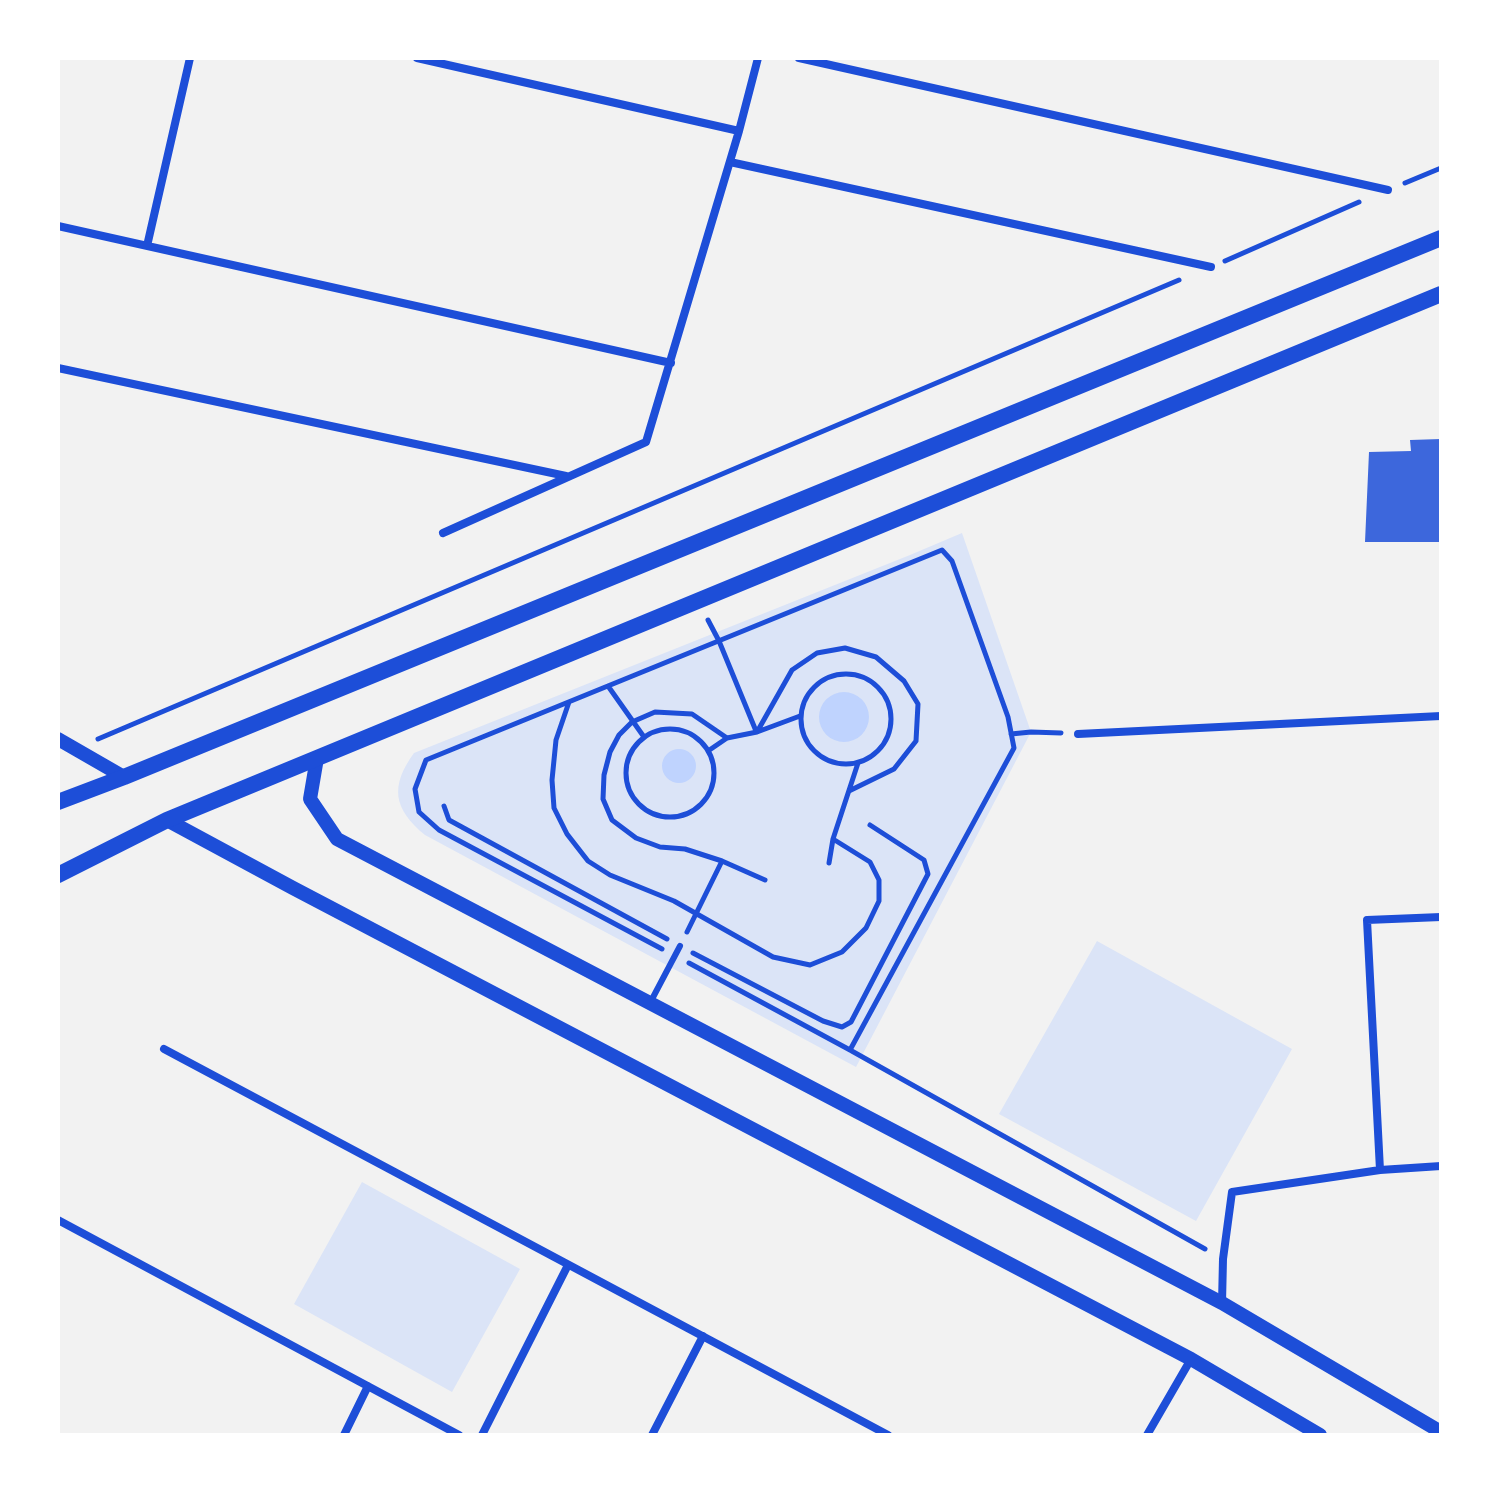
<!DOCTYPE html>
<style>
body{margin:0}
#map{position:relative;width:1499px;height:1493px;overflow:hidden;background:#f2f2f2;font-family:Jost,sans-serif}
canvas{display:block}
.frame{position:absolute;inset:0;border:60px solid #fff;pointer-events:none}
</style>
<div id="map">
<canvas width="1499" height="1493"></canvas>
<div class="frame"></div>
</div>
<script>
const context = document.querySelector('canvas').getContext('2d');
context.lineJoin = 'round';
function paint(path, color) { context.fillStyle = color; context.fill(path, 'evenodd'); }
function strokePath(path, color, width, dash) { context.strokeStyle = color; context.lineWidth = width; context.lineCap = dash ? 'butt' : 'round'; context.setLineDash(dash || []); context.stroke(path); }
const green = new Path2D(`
 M962,533L1031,732L856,1067L425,835C393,809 390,786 414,753L910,555Z
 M1097,941L1292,1049L1196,1221L999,1114Z
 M362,1182L520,1269L452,1392L294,1304Z`);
const water = new Path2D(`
 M819 717a25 25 0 1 1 50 0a25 25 0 1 1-50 0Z
 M662 766a17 17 0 1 1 34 0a17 17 0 1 1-34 0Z`);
const building = new Path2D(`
 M1441,439V542H1365L1369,452L1411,451L1410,440Z`);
const path = new Path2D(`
 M1405,183L1441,168
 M1225,261L1359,202
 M708,620L719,641L756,731
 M801 719a45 45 0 1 1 90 0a45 45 0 1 1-90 0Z
 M608,686L644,737
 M569,702L556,740L552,780L554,808L567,834L588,861L610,875L674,901L773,957L810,965L842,952L866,928L879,901V880L870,862L833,839
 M626 773a44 44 0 1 1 88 0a44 44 0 1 1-88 0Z
 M757,732L792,670L817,653L845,648L876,657L904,681L918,704L916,741L894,769L849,791
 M1011,734L1031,732L1061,733
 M727,738L692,714L655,712L632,722L619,735L610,752L604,775L603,799L612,820L636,838L660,847L685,849L722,861L765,880
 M98,739L1179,280
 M708,751L727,738L757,732L800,716
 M444,806L449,820L667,939
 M829,863L833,839L858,763
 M687,932L722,861
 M662,949L439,830L419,812L415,789L426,760L942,550L952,561L1008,717L1014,748L850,1050
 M693,953L823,1021L842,1027L851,1022L928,874L924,860L870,825
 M689,963L850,1050L1205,1249`);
const service = new Path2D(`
 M650,1003L680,946`);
const minor = new Path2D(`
 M417,58L739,131
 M799,58L1388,190
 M730,162L1211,267
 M58,226L671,363
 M147,246L190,58
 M58,368L566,476
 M443,533L646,442L739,131L758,58
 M1078,734L1441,716
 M164,1049L888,1435
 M1380,1170L1367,920L1441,917
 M58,1220L459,1435
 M1222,1303L1223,1259L1232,1192L1380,1170L1441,1166
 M344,1435L368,1386
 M482,1435L568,1265
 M652,1435L703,1336
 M1147,1435L1191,1359`);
const tertiary = new Path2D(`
 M58,739L124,777
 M317,758L310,799L337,839L1222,1303L1441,1432
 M167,820L293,888L1191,1359L1320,1435`);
const secondary = new Path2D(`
 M58,802L124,777L1441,238
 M58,875L167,820L1441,294`);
paint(green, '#dbe4f7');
paint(water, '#bfd3fe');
paint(building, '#3d67dc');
strokePath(path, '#1d4ed8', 5);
strokePath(service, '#1d4ed8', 6);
strokePath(minor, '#1d4ed8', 8);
strokePath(tertiary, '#1d4ed8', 14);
strokePath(secondary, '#1d4ed8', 16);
</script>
